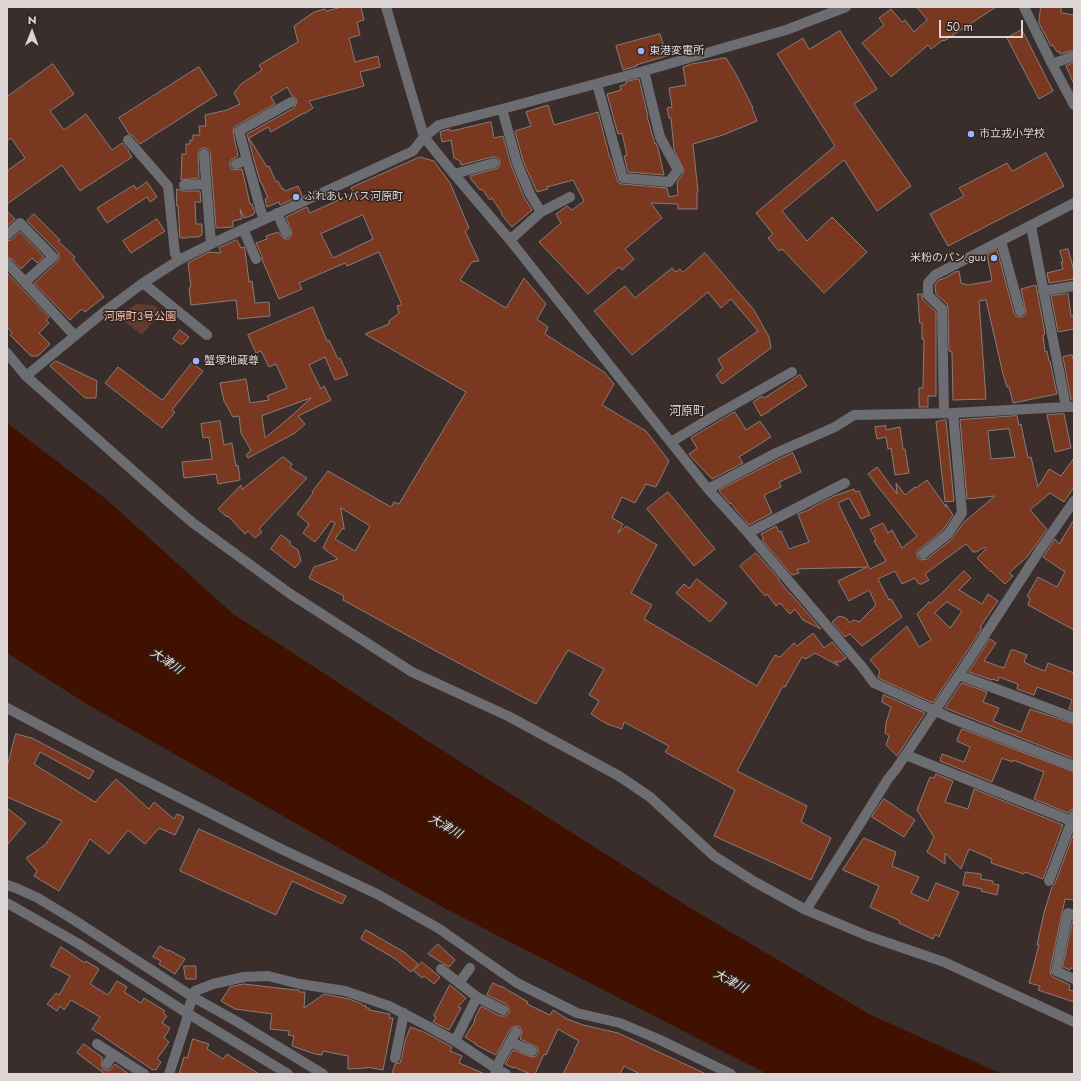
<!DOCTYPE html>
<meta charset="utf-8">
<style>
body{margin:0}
#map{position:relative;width:1081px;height:1081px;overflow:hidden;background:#392e2b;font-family:Jost,sans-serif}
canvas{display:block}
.frame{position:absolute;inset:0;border:8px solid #dcd5d3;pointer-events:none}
.north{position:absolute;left:12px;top:12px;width:40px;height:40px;-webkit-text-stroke:3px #2f2521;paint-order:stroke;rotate:1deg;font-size:11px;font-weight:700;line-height:16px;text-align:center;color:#dcd5d3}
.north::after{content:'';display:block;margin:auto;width:14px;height:18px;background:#dcd5d3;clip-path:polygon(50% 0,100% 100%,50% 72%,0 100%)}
.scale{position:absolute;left:939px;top:20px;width:84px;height:18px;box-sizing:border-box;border:2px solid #dcd5d3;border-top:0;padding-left:5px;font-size:12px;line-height:14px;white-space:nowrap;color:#dcd5d3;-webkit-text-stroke:3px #2f2521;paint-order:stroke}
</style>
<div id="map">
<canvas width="1081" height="1081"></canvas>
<div class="frame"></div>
<div class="north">N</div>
<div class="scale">50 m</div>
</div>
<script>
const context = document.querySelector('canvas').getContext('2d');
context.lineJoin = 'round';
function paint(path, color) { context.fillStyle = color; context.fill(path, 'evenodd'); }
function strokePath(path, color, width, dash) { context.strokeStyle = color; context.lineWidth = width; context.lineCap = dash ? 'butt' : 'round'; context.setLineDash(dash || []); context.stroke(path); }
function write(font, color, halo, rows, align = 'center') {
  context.font = font + ' Jost,"Noto Sans JP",sans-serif'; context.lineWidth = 3; context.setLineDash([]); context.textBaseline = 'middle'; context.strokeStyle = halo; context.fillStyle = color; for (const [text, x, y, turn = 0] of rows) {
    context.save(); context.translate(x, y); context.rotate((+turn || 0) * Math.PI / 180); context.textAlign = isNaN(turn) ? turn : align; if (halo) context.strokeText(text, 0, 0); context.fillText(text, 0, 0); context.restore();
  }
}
const green = new Path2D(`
 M137,304L153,305L162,311L142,335L116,315Z`);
const water = new Path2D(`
 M7,423L106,499L233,614L426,740L692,909L869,1014L1002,1074H767L446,909L85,703L7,653Z`);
const building = new Path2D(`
 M342,7H361L364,20L357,22L360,35L349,38L355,62L378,56L380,67L360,72L364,86L309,101L313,108L304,114V113L271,132L268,127L249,138L267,167L269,166L276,182L278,181L282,189L283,188L285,191L298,186L302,195L280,205L279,202L267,207L265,199L268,198L261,182H260L259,178L247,134L294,108L297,102L296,99L292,96L287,87L271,97L275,104L234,127L233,132L238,156L231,160L230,162V166L232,169L234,170L242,169L250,204H252L255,212L253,215L244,218L240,209L242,219L233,221V227L216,228L210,151L206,148H203L200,149L198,152L199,178L181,180L182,154H186V144H190V140H193V135H200L199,126H206L205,115L227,110L240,104L234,93L241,84L262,70L259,65L298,42L294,26L314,12L325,9L326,11Z
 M917,7H996L944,41L943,40L931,49L928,45L891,77L862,43L884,25L879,18L891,9L902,22L905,20L914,32L927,20Z
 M1041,7H1061V13L1074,15V50L1060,54L1059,51L1057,52L1053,45L1051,46L1039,23Z
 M1022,30L1053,91L1039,99L1007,38Z
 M840,31L877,89L854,104L911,186L877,211L844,160L782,211L807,241L832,217L867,252L824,293L782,249L779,251L768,238L773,234L756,213L835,146L777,54L803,38L809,49Z
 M660,34L667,56L636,65L637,66L623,70L616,46Z
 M726,58L737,76L753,108H752L757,121L723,135L693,144L698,192H697V209H678V204L651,203L662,218L625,249L634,259L622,270L619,267L588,294L539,242L561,223L556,214L567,206L572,210L584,201L573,180L547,187L548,189L537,192L523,161L515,131L531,126L526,112L548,105L554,125L598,112L610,159H611L617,180L619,183L622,184L667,188L669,197L678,195L677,182L683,174L684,170L674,150L671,118H669L667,108L672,107L669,88L686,85L683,67L692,64Z
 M1074,63V84L1066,66Z
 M53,64L74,94L50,111L64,130L86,114L112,150L122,143L129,151H128L132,157L80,191L62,165L7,204V171L25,158L11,138L7,141V97Z
 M199,67L217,95L140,144L133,136L129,134L119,118Z
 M639,79L648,116H647L655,144L656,143L658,148L664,175L628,172L624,156L627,155L622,133L618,134L607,94L621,90L620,86L626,84V82Z
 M491,122L494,138L503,136L511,165L524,197L532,210L512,227L501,214L502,213L492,198L490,200L482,189L480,190L471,179L470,176L498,168L500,164L499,159L496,157H492L461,165L460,161L454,158L451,140L442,142L440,132L442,131L450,129V131Z
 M1046,153L1064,186L948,246L930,214L964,196L959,188L1007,163L1012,171Z
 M420,157L434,161L450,183L469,228L465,231L479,261L472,262L460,280L506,308L524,278L546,304L537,319L548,327L545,334L604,372L614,384L602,405L646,431L669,461L656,487L646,484L635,503L622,497L612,518L623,524L618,533L626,526L657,545L631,593L652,605L644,619L757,686L775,655L780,657L794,643L797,646L813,633L824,648L832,642L846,658L840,662L835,661L839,666L815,653L806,659L802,657L785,687L783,686L737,771L807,806L801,822L831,838L811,880L714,836L735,790L665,752L669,746L624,722L622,729L607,724L591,714L599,701L589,695L604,669L568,650L536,704L434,650L343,600L344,596L309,578L314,567L338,559L323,548L335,523L331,521L315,542L303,533L309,524L297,514L313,493L312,492L328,471L391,507L394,502L399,504L466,392L365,334L389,324V321L399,313L397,306L402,305L379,252L347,266L345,263L299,283L302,289L279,299L267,271L262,260V256L256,243L267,239L266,236L278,232L283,238L286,239H289L291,236L292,233L286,217L307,207L310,213L354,193L351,188ZM363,215L373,239L333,258L321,234ZM341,508L370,526L355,551L335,539L343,528L344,529Z
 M147,182L157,197L150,202L147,197L107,223L97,208L134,185L136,189Z
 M177,189L184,191H200L201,202H195L196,224H202V235L199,236V237H188V238H180L178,206H177Z
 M7,211L15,219L7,226Z
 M34,214L60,240L58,241L75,257L73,259L104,297L85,312L82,309L70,320L34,283L57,262L59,259V256L58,252L27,221Z
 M157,219L165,231L131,253L123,241Z
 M20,232L44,257L37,263L32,258L21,269L12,259L7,257V241L11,240Z
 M237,240L241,248L244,247L245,250L249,282L252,281L255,303L269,302L270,316L238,319L236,300L191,305L189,288L191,287L188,263L209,252L221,253L219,248Z
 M1068,249L1074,271V279L1049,283L1047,273L1063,269L1061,262H1063L1060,251Z
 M997,250L1014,313L1016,316L1019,317H1022L1025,315L1026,312L1021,289L1036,285L1045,334L1043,335L1045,352L1047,351L1049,361H1050L1057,394L1013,403L1009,387H1007L1003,374L986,300L979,301L986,399L953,400L952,352L949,351L948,309L947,304L936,294L935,285L939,280L948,277V276L955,272L959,271L961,283L968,285L991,281V280H992L987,255Z
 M705,253L754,310L769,337L771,348L722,384L716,375L723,368L718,359L758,331L731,299L721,308L708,292L632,355L594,311L625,286L635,298L672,268L676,272L680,269L683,272Z
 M7,273L49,317L46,320L49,323L39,333L50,344L38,356H31L10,335L12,333L7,327Z
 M918,294H922L923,300L936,312V396H928V407H919V388H923L924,339H922V323H920Z
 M1068,294L1071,316L1074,315V329L1058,332L1051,296Z
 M313,307L327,341L329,340L338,359L340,358L348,375L335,380L325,357L309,365L321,389L324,386L331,400L298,416L305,424L295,433L248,458L246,455L251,450L241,433L239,416L233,417L224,401L220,383L246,379L250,403L269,400L267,396L287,388L276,364L269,367L261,351L256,353L248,335ZM311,398L289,418L265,438L262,416Z
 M180,330L189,337L183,344H180L173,339Z
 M1072,355L1074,362V400H1071L1063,357Z
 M56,361L97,381L96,398H85L50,366Z
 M192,363L203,371L172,410L175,412L162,428L105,383L118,367L162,400Z
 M800,375L807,386L770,410V411L761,416L753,402L762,396L764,398Z
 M735,412L746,430L760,421L771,437L739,457L743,463L712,479L693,459L689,454L697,448L691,438Z
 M1064,414L1071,448L1055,452L1047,415Z
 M1017,416L1019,425L1021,424L1028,458L1031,457L1038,487L1049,469L1061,476L1074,458V487L1064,502L1050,493L1030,510L1047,529L1027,557L1009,573L1013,576L1005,584L991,571V572L977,558L986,549L985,547L976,552H973L966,544L925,574L929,580L922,584H919L915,578L902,584L895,571L878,579L889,600L891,599L902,617L862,646L850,634L845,637L832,622L839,616L846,618L850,623L853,620L860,622V621L876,605L869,590L849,601L838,581L867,567L797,569L799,573L792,575L762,540L764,539L761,534L776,526L779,532L781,531L789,549L809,542L798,514L811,509V508L834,496L854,489L855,492L859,491L870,515L861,519L849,498L838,503L870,569L886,561L874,541L876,540L870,529L883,523L888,533L892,530L902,548L917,536L868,474L877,467L897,494L896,483L905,495L915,487L916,488L927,480L946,507V504L953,515L943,530L917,551V555L918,558L921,560L927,559L952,539L964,522L995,496L967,499L960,420ZM1009,429L1015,457L991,459L988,431Z
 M946,420L954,501L945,502L936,422Z
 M220,421L224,445L232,443L236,466L238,465L240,480L218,484L216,474L184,478L182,462L212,459L209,437L203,438L201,424Z
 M886,426V430L900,427L903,449H905L909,473L895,475L891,448L888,449L886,437L877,439L875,427Z
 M793,453L801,472L779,482L781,487L764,495L772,513L749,525L736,510L731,503L730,504L720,492L719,490L779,459Z
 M283,457L292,464L290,468L307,478L259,529L262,532L255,538L248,531L245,534L228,516L227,517L218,509L241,485L242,489Z
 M668,492L715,549L694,566L647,509Z
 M1074,520V630L1028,605L1030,598L1027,596L1038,577L1057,587L1065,572L1043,557L1055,539L1059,544Z
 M281,535L291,542L289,544L298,550L301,561L295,568L271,549Z
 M756,553L779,579H778L790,594H791L821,629L803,620L795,609L790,614L780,603L776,606L767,594L765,596L758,588L740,566Z
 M964,571L971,578L959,590L982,604L988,594L998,601L980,627L982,628L933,703L878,678V677L880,671L870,660L907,626L919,647L931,640L917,614L929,602L931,603L941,594ZM947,602L962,611L950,628L935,613Z
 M697,579L727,603L710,622L676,593L684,584L689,588Z
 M990,639L996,643L984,661L1004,668L1011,650H1014L1027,655L1024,662L1032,666L1045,671L1048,663L1074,673V711L1069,709L1072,700L1037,687L1034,695L1017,689L1018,684L999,677L998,681L993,679L992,680L969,672Z
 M962,683L987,692L983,702L999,708L993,721L1021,732L1030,709L1074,724V759L945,708Z
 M884,695L925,713L897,756L886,745L889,736L885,733L886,723L891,707L882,702Z
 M962,729L1074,772V809L1070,810L1068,813L1034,799L1044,772L1013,760L1012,762L1002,758L992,782L940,761L942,754L964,762L970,747L957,741Z
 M16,734L32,738L94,771L89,779L40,752L34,764L95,802L116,779L149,809L154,802L174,819L177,814L184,817L175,835L159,828L145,844L128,830L109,854L90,839L59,891L34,876L37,871L26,858L45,845L62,821L7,797V767Z
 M936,774L953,781L945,802L968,809L974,789L1063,825L1043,879L1025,872L1024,874L991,863L992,859L969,849L961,869L945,853V864L927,852L934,837L917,810L930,777L934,778Z
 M884,799L915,820L904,837L872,817Z
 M7,808L26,823L7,845Z
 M199,829L346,896L342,904L292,881L276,915L180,871Z
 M1074,833V900L1065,899L1050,970L1051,975L1053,977L1070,985L1069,990L1074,991V1002L1038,990L1040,986L1029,983L1039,945H1037L1044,913L1052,887L1055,883Z
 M864,838L896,852L892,866L919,877L911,893L928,901L936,883L959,892L939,937L935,934L933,939L899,923L900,921L870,907L879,886L843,870Z
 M966,872L981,874V879L993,881V884L999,885L997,895L981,891L982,889L963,885Z
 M1073,921H1074V968H1071L1070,970L1063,967Z
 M366,930L404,952L418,964L411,972L394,958L361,939Z
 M438,944L455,960L449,967L428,954Z
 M160,946L168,951L169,950L185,959L175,974L159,964L161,961L153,957Z
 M61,947L85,963L86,961L99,969L90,984L108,995L117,981L127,987L124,992L141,1003L144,998L165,1011L163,1013L167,1016L162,1023L170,1028L164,1038L169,1042L157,1059L161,1062L156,1070L154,1069L153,1070L92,1029L100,1017L71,1000L64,1010L60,1006L57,1011L47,1004L56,993L59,995L70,976L51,966Z
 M422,962L440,977L434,984L424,976L422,978L414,971Z
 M184,966H196V979H186Z
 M493,983L501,987V986L528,1002L527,1004L550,1015L553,1010L567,1019L583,1025L618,1033L706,1074H640L624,1066L620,1074H563L575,1050H574L579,1041L558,1029L546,1055L544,1054L535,1074H530L514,1067L513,1068L505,1064L513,1050L532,1057L536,1056L538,1053V1050L537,1047L520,1039L522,1032L520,1027L516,1026L511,1028L496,1055L476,1045V1044L465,1037L475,1021L474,1020L481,1006L500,1016H506L509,1013V1009L506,1004L487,995Z
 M244,984L295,990H299V992H305L304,1008L324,994L349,999L362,1004V1005L366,1006V1008H369V1010L390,1014L389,1018H393L383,1070L367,1067V1068L348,1069V1056L323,1051L322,1055L315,1054L292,1046L294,1036L288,1035L289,1031L270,1029L272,1014L235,1009L221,1001L230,987Z
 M450,985L466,998L458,1007L461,1008L449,1030L433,1022L436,1017L434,1016Z
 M411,1027L426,1033L452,1047L450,1051L462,1056L459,1063L485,1074H392L395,1064L400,1063L401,1060L405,1041Z
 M193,1039L209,1044L207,1049L223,1059L227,1054L259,1074H179L184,1057L187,1058Z
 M84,1044L103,1058L101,1064L103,1069L106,1070H110L115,1064L129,1074H105L77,1053Z`);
const minor = new Path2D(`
 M386,7L424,137L454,174L510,240L708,489L748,533L863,668L874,683L951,718L1074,766
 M1024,7L1052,64L1074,105
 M1052,64L1074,56
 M597,84L623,178L669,182L678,170L660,137L644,71
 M502,109L517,163L530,194L541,212
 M128,140L168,186L175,254L179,260
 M204,154L211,244
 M236,164L247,160
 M454,174L494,163
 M184,185L206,184
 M277,213L286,233
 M264,219L261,211L239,131L291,102
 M1031,226L1066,407
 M243,229L256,259
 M7,235L20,223L53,257L25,282
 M510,240L541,212L570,197
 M1001,241L1020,311
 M7,263L75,336
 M143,283L207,335
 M1043,291L1074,286
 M7,353L26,376L173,506L193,523L289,593L412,672L508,716L619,776L650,797L714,856L755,882L806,910L868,936L944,962L1074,1022
 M26,376L104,312L143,283L179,260L211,244L413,151L424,137L439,125L502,109L644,71L786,30L846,7
 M944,413L942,309L928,295V283L935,275L1074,203
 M671,442L714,416L792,372
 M708,489L776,453L835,427L854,415L953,413L1066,407H1074
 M748,533L845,483
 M923,554L948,534L962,513L953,413
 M959,675L1074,718
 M7,708L113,764L277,847L377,894L438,928L517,983L577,1013L620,1023L658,1039L731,1074
 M906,755L1074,822
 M1049,881L1074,815
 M7,885L16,888L38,898L74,920L193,997L236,1021L323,1074
 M7,903L79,944L187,1013L288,1074
 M806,910L888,779L896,769L959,675L1042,547L1074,501
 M1074,915L1068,913L1056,971L1074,979
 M441,969L477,997L503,1010
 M459,983L470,968
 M455,1041L477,997
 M510,1042L532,1051
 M97,1044L144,1074
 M395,1058L404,1013
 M107,1064L113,1054
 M169,1074L187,1019V1013L195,991L213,984L244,977L268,976L300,984L345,991L389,1006L420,1022L455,1041L497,1069L506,1074
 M495,1074L499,1062L516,1032`);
const markers = [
 [641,51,4,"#9fb3fd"],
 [971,134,4,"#9fb3fd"],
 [296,197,4,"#9fb3fd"],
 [994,258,4,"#9fb3fd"],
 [196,361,4,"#9fb3fd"]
];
const poiNames = [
 ["東港変電所",649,51],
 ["市立戎小学校",979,134],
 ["ふれあいバス河原町",304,197],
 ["米粉のパン.guu",986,258,"right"],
 ["蟹塚地蔵尊",204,361]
];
const parkNames = [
 ["河原町３号公園",140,317]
];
const neighbourhoodNames = [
 ["河原町",687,412]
];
const waterNames = [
 ["大津川",166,662,34],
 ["大津川",445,827,30],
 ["大津川",730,982,28]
];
paint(green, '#623b2e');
paint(water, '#401001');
paint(building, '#7a3821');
strokePath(building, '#897c77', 1);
strokePath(minor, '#6c6d72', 10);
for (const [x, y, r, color] of markers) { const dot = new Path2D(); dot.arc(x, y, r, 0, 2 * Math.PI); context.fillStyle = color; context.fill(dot); strokePath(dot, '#2f2521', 1.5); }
write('11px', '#dcd5d3', '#2f2521', poiNames, 'left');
write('11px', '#febfab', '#2f2521', parkNames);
write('12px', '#dcd5d3', '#2f2521', neighbourhoodNames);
write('italic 12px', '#f3ddd6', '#2f2521', waterNames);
</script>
